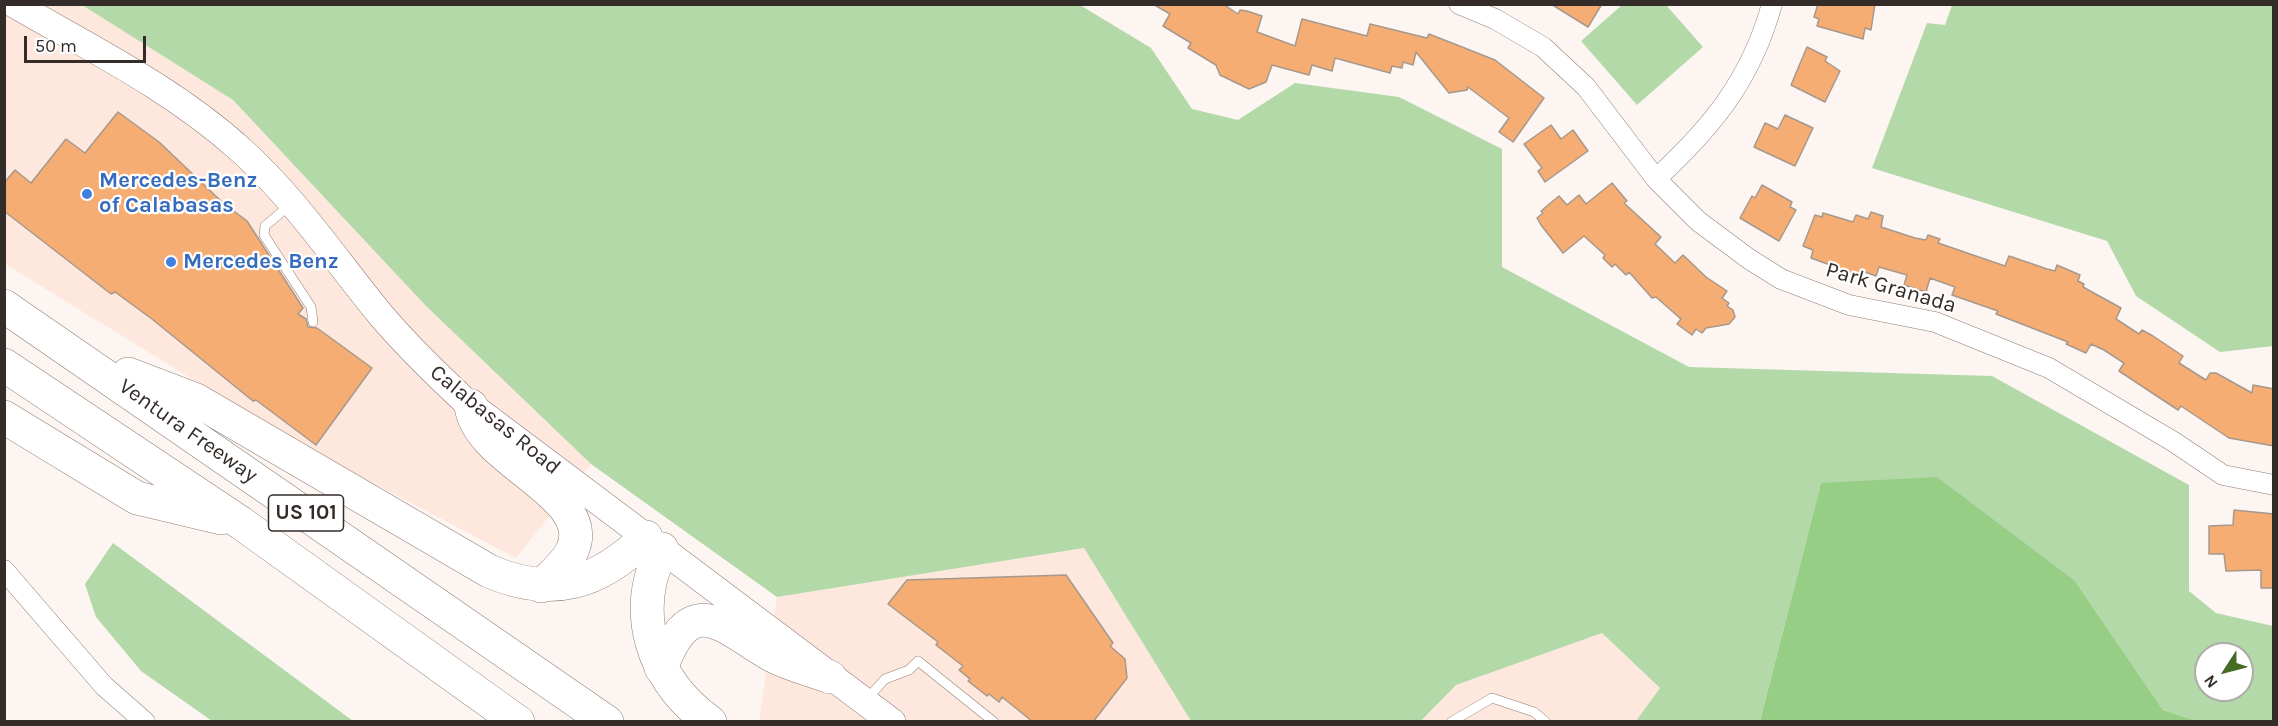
<!DOCTYPE html>
<style>
body{margin:0}
#map{position:relative;width:2278px;height:726px;overflow:hidden;background:#fdf5f1;font-family:Karla,sans-serif}
canvas{display:block}
.frame{position:absolute;inset:0;border:6px solid #332c29;pointer-events:none}
.north{position:absolute;left:2194px;top:642px;width:60px;height:60px;box-sizing:border-box;background:#fff;border:2px solid #adaba9;border-radius:50%;rotate:234deg;font-size:16px;font-weight:700;line-height:24px;text-align:center;color:#332c29}
.north::after{content:'';display:block;margin:auto;width:21px;height:27px;background:#456b25;clip-path:polygon(50% 0,100% 100%,50% 72%,0 100%)}
.scale{position:absolute;left:24px;top:36px;width:122px;height:27px;box-sizing:border-box;border:3px solid #332c29;border-top:0;padding-left:8px;font-size:18px;line-height:21px;white-space:nowrap;color:#332c29;-webkit-text-stroke:4px #fff;paint-order:stroke}
</style>
<div id="map">
<canvas width="2278" height="726"></canvas>
<div class="frame"></div>
<div class="north">N</div>
<div class="scale">50 m</div>
</div>
<script>
const context = document.querySelector('canvas').getContext('2d');
context.lineJoin = 'round';
function paint(path, color) { context.fillStyle = color; context.fill(path, 'evenodd'); }
function strokePath(path, color, width, dash) { context.strokeStyle = color; context.lineWidth = width; context.lineCap = dash ? 'butt' : 'round'; context.setLineDash(dash || []); context.stroke(path); }
function write(font, color, halo, rows, align = 'center') {
  context.font = font + ' Karla,sans-serif'; context.lineWidth = 4.5; context.setLineDash([]); context.textBaseline = 'middle'; context.strokeStyle = halo; context.fillStyle = color; for (const [text, x, y, turn = 0] of rows) {
    context.save(); context.translate(x, y); context.rotate((+turn || 0) * Math.PI / 180); context.textAlign = isNaN(turn) ? turn : align; if (halo) context.strokeText(text, 0, 0); context.fillText(text, 0, 0); context.restore();
  }
}
const built = new Path2D(`
 M4,5H82L233,100L426,306L591,464L516,558L293,441L5,264Z
 M1084,548L1191,721H759L777,597Z
 M1602,633L1660,688L1636,721L1421,722L1456,685Z`);
const green = new Path2D(`
 M82,5H1080L1151,48L1192,109L1238,120L1295,83L1399,97L1502,149V267L1689,367L1992,376L2189,485V591L2216,613L2273,626V721H2197L2163,710L2075,581L1821,483L1760,721H1636L1660,688L1602,633L1456,685L1421,721H1191L1084,548L777,597L591,464L426,306L233,100ZM2206,654H2242V690H2206Z
 M1622,5H1666L1703,47L1637,105L1581,41Z
 M1952,5H2273V346L2220,352L2136,296L2107,241L1872,168L1927,23L1945,25Z
 M113,543L353,721H212L141,671L96,617L85,584Z`);
const forest = new Path2D(`
 M1937,477L2075,581L2163,710L2197,721H1760L1821,483Z`);
const building = new Path2D(`
 M1153,4H1223L1238,14L1240,10L1247,11L1262,16L1257,32L1295,46L1302,19L1367,36L1370,24L1427,38L1429,34L1495,60L1544,98L1513,142L1499,132L1509,118L1468,87L1467,90L1449,93L1416,52L1413,65L1403,62L1402,68L1392,66L1390,73L1335,58L1332,71L1312,65L1309,75L1272,65L1266,82L1249,89L1220,75L1216,65L1188,48L1191,43L1163,26L1170,14Z
 M1551,4H1602L1588,27Z
 M1818,4H1875L1871,30L1865,28L1863,39L1817,26L1819,19L1814,17Z
 M1807,47L1827,57L1825,61L1840,71L1825,102L1791,85Z
 M118,112L159,142L222,202L247,221L303,308L298,314L306,319L308,327L317,328L372,368L316,445L256,400L253,401L152,319L115,292L111,294L4,211V183L15,170L31,183L66,139L85,153Z
 M1785,115L1813,128L1795,166L1754,147L1765,123L1778,129Z
 M1551,125L1561,139L1573,130L1588,151L1545,182L1538,171L1542,168L1524,144Z
 M1612,183L1627,201L1624,203L1661,237L1655,244L1675,263L1683,255L1706,277L1727,291L1722,298L1729,303L1727,306L1733,310L1735,317L1729,324L1706,328L1702,333L1696,329L1692,335L1677,324L1681,319L1656,297L1652,298L1629,272L1626,275L1615,264L1612,267L1603,258L1605,255L1584,236L1563,253L1541,225L1537,218L1543,213L1541,211L1559,196L1567,205L1579,195L1586,204Z
 M1762,185L1792,202L1790,207L1796,210L1779,241L1740,218L1752,196L1755,198Z
 M1871,212L1883,216L1881,227L1915,238L1926,240L1928,235L1940,239L1938,243L2005,266L2009,256L2047,269L2055,271L2057,265L2080,275L2078,281L2084,284L2083,287L2121,308L2116,319L2139,334L2142,330L2153,336L2183,356L2179,363L2206,380L2210,373H2216L2252,393L2253,385L2274,389V446L2229,438L2181,406L2178,410L2119,371L2124,363L2104,350L2091,344L2086,353L2066,344L2068,342L1996,314L1998,311L1952,295L1955,287L1930,278L1926,292L1904,285L1907,275L1879,267L1876,276L1862,271L1860,276L1811,258L1813,250L1803,246L1815,215L1822,217L1823,213L1853,222L1856,215L1868,219Z
 M2234,510L2274,514V588H2261V570L2226,571L2224,554H2209V526L2233,525Z
 M1066,575L1113,643L1110,646L1125,659L1127,678L1093,722H1033L1002,697L999,702L989,694L987,696L968,681L970,679L959,670L963,666L936,645L938,642L888,604L907,580Z`);
const service = new Path2D(`
 M291,204L265,226L264,235L311,307L313,322
 M866,700L885,679L909,670L918,661L994,722
 M1451,722L1492,698L1534,712L1546,722`);
const minor = new Path2D(`
 M1459,4L1495,19L1543,47L1586,87L1656,179L1698,221L1749,259L1781,279L1849,305L1935,322L2049,368L2174,442L2223,475L2274,485
 M1656,179C1712,127 1751,80 1772,4
 M4,570L104,686L145,722`);
const secondary = new Path2D(`
 M14,4C92,49 175,90 242,151C296,200 334,258 380,314C406,345 435,373 465,401L892,722`);
const motorway = new Path2D(`
 M4,306L607,722
 M4,365L241,523L518,722
 M128,374L196,400L489,571C551,598 599,584 646,537
 M471,406C478,463 598,494 572,551C565,565 552,575 541,586
 M4,417L137,498L221,518
 M662,549C630,613 652,680 710,722
 M661,668C692,588 721,626 773,656C790,665 812,670 830,677`);
const markers = [
 [87,194,6,"#3f7fe0"],
 [171,262,6,"#3f7fe0"]
];
const shields = [
 [306,513,75]
];
const shieldNames = [
 ["US 101",306,513]
];
const shopNames = [
 ["Mercedes-Benz",99,181],
 ["of Calabasas",99,206],
 ["Mercedes Benz",183,262]
];
const streetNames = [
 ["Park Granada",1891,288,16],
 ["Calabasas Road",495,420,39],
 ["Ventura Freeway",188,431,35]
];
paint(built, '#fee8de');
paint(green, '#b4d9a8');
paint(forest, '#97ce86');
paint(building, '#f5ad73');
strokePath(building, '#a7988c', 1.5);
strokePath(service, '#907e76', 10);
strokePath(minor, '#907e76', 21);
strokePath(secondary, '#907e76', 28);
strokePath(motorway, '#907e76', 34);
strokePath(service, '#fff', 9);
strokePath(minor, '#fff', 20);
strokePath(secondary, '#fff', 27);
strokePath(motorway, '#fff', 33);
for (const [x, y, r, color] of markers) { const dot = new Path2D(); dot.arc(x, y, r, 0, 2 * Math.PI); context.fillStyle = color; context.fill(dot); strokePath(dot, '#fff', 2); }
for (const [x, y, w] of shields) { const box = new Path2D(); box.roundRect(x - w / 2, y - 18, w, 36, 4.5); context.fillStyle = '#fff'; context.fill(box); strokePath(box, '#332c29', 1.5); }
write('bold 21px', '#332c29', null, shieldNames);
write('bold 22px', '#366cbe', '#fff', shopNames, 'left');
write('22px', '#332c29', '#fff', streetNames);
</script>
